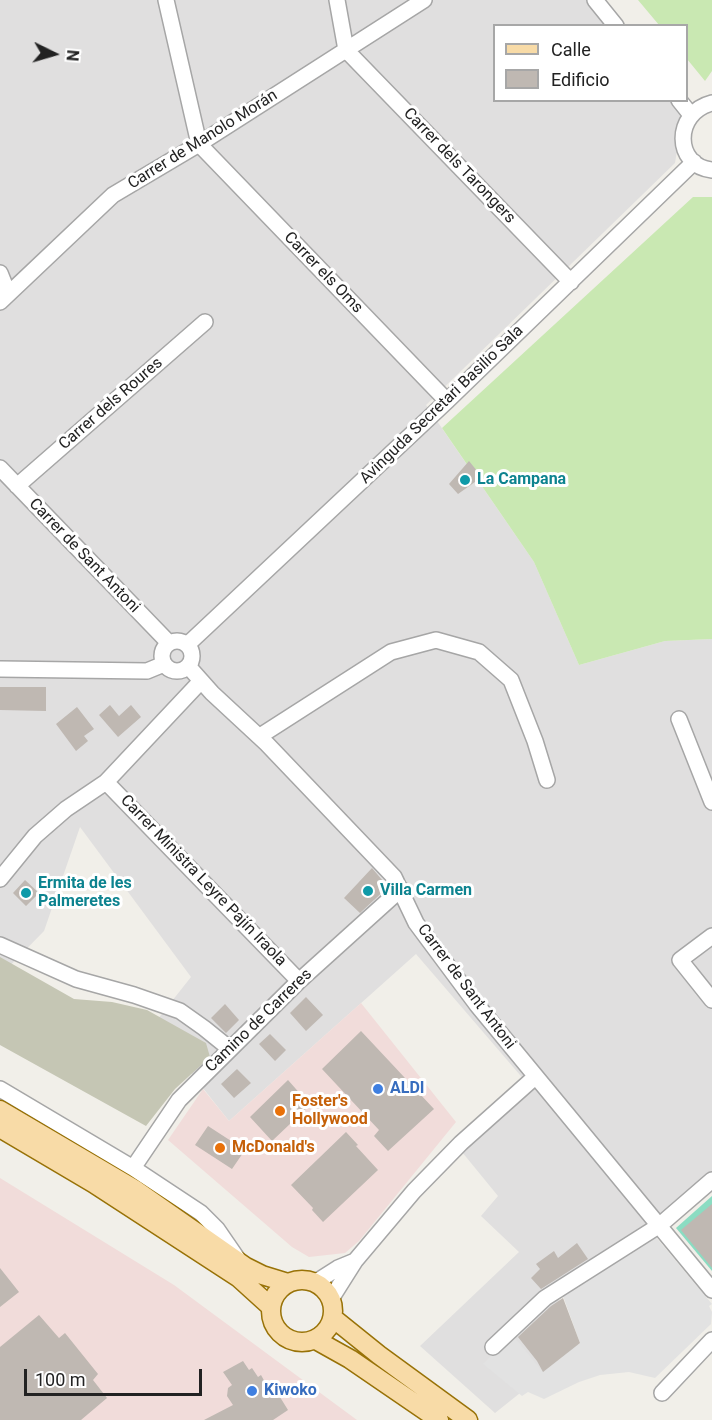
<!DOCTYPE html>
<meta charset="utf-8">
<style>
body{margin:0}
#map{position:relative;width:712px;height:1420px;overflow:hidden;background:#f1efe9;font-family:Roboto,sans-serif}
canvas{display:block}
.legend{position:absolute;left:493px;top:24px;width:195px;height:78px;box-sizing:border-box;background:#fff;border:2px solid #a7a7a7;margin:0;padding:8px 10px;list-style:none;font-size:18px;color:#222}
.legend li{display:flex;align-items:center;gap:12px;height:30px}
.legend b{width:30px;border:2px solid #a7a7a7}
.north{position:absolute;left:24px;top:24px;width:60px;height:60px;-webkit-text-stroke:4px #fff;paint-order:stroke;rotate:95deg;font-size:16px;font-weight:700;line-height:24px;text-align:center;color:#222}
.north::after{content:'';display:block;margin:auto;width:21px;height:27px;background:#222;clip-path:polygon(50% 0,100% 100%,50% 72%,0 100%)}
.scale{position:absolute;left:24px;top:1369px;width:178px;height:27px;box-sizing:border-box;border:3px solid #222;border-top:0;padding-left:8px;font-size:18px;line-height:21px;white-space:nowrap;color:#222;-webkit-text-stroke:4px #fff;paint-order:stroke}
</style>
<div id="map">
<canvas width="712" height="1420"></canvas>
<ul class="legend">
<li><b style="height:8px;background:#f8dba7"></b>Calle</li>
<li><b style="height:16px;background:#bfb8b2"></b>Edificio</li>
</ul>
<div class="north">N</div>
<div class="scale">100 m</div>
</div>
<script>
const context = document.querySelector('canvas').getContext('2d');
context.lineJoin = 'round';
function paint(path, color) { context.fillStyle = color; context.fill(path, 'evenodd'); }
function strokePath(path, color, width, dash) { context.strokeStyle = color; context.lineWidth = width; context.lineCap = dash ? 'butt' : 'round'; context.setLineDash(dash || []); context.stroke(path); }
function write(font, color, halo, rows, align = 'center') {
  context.font = font + ' Roboto,sans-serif'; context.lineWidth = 6; context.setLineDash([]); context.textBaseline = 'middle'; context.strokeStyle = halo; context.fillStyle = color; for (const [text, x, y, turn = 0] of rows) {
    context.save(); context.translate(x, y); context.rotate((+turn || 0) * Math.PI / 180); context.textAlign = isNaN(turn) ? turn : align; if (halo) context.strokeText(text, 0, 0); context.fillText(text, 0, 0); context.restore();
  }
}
const residential = new Path2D(`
 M0,0H602L624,25L494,26V100L685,101L675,163L426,405L534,562L579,665L665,641L712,639V1181L557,1295L579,1346L495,1413L420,1346L519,1252L481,1216L498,1196L462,1152L532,1089L416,954L229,1121L153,1025L191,977L80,827L44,931L0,976Z`);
const commercial = new Path2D(`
 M361,1003L456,1122L359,1241L345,1253L309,1257L292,1247L168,1140L203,1089L229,1121Z
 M0,1178L174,1285L357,1420H0Z`);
const construction = new Path2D(`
 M0,957L74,999L112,1002L147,1010L206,1043L210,1057L175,1089L146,1126L0,1045Z`);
const grass = new Path2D(`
 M638,0H712V71L705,81L687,59L686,26L659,25Z
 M693,197H712V639L665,641L579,665L534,562L442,428Z`);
const pitch = new Path2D(`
 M712,1196V1271L676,1228Z`);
const parking = new Path2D(`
 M655,1236L712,1304L709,1306L712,1312L711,1324L655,1378L629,1372L600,1375L579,1382L544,1399L528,1392L522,1396L483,1364L512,1334L543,1372L580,1343L563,1296Z`);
const building = new Path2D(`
 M469,461L482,477L458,494L449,484Z
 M0,687H46V711L0,710Z
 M110,705L119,716L131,705L141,717L118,737L99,715Z
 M77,707L94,729L84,736L88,741L76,751L56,724Z
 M372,868L388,887L360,913L344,898Z
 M25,880L39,893L26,906L13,893Z
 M306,997L323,1015L306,1031L290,1013Z
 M225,1004L239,1020L226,1033L211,1018Z
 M361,1031L434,1109L388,1151L374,1136L379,1130L322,1069Z
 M270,1034L286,1050L275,1061L259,1044Z
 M237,1069L251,1083L234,1098L221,1084Z
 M288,1080L310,1105L272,1141L250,1117Z
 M208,1126L245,1150L232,1169L195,1145Z
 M346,1132L358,1145L356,1146L378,1170L323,1222L312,1210L313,1208L291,1185Z
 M712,1204V1268L681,1230Z
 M577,1243L588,1259L541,1289L531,1278L540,1269L536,1264L554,1251L558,1258Z
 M0,1268L19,1292L0,1307Z
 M563,1298L580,1343L543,1372L537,1361L518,1337L551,1306Z
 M39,1315L59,1338L65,1333L98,1374L93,1380L107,1398L81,1420H0V1347Z
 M243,1361L249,1370L252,1368L258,1377L261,1375L266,1384L270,1381L288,1410L273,1420H204L233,1405L227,1396L228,1388L232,1385L223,1372Z`);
const minor = new Path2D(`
 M166,0L199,144L447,401
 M337,0L346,50L571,282
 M595,0L616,26
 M679,100L691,115
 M712,103C673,113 674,166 712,170
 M0,273L8,293
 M0,302L113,195L199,144L424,0
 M0,468L169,643
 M17,486L205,322
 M162 656a15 15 0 1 1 30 0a15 15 0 1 1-30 0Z
 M187,645L447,401L694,162
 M188,666L212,693L267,744L394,877L416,923L477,1005L712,1290
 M0,669L147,671L164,664
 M679,719L712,802
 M260,736L391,652L436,640L479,652L511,680L535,741L547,780
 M106,782L299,981
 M0,879L35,836L66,809L106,782L201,681
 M712,936L680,960L712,1000
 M0,945L76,979L134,995L180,1011L204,1028L230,1049
 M0,1089L133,1168L201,1213L217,1229L237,1258
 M133,1168L179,1100L299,981L401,889
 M316,1282L338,1268L355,1261
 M331,1299L355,1261L414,1191L461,1143L535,1077
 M493,1347L545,1298L660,1225L712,1180
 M662,1393L712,1340`);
const major = new Path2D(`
 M0,1110L136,1190L246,1267L262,1275L288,1283
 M0,1128L93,1183L239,1278L271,1307
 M271 1311a31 31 0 1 1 62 0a31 31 0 1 1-62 0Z
 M333,1318L379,1355L468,1420
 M316,1340L350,1359L439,1420`);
const markers = [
 [465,480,6,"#0f9aa8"],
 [368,891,6,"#0f9aa8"],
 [26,893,6,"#0f9aa8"],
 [378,1089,6,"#3f7fe0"],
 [280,1111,6,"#e8710a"],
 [220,1148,6,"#e8710a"],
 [252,1391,6,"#3f7fe0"]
];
const streetNames = [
 ["Carrer de Manolo Morán",203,140,-32],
 ["Carrer dels Tarongers",459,166,46],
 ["Carrer els Oms",323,273,46],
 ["Carrer dels Roures",111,404,-41],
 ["Avinguda Secretari Basilio Sala",442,405,-44],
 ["Carrer de Sant Antoni",84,556,46],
 ["Carrer Ministra Leyre Pajín Iraola",203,881,46],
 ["Carrer de Sant Antoni",466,987,53],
 ["Camino de Carreres",259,1021,-44]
];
const cultureNames = [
 ["La Campana",477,480],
 ["Ermita de les",38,884],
 ["Palmeretes",38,902],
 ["Villa Carmen",380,891]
];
const shopNames = [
 ["ALDI",390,1089],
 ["Kiwoko",264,1391]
];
const foodNames = [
 ["Foster's",292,1102],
 ["Hollywood",292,1120],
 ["McDonald's",232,1148]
];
paint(residential, '#e0dfdf');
paint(commercial, '#f1dcda');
paint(construction, '#c5c6b4');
paint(grass, '#c9e8b2');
paint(pitch, '#8bdcc2');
paint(parking, '#e2e2e2');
paint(building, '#bfb8b2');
strokePath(minor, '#a6a6a6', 18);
strokePath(major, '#987207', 21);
strokePath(minor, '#fff', 15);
strokePath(major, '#f8dba7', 18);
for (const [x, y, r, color] of markers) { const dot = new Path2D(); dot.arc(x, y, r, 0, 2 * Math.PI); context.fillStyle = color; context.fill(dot); strokePath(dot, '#fff', 2); }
write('16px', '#222', '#fff', streetNames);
write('bold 16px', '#0d838f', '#fff', cultureNames, 'left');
write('bold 16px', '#366cbe', '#fff', shopNames, 'left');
write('bold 16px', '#c56008', '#fff', foodNames, 'left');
</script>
